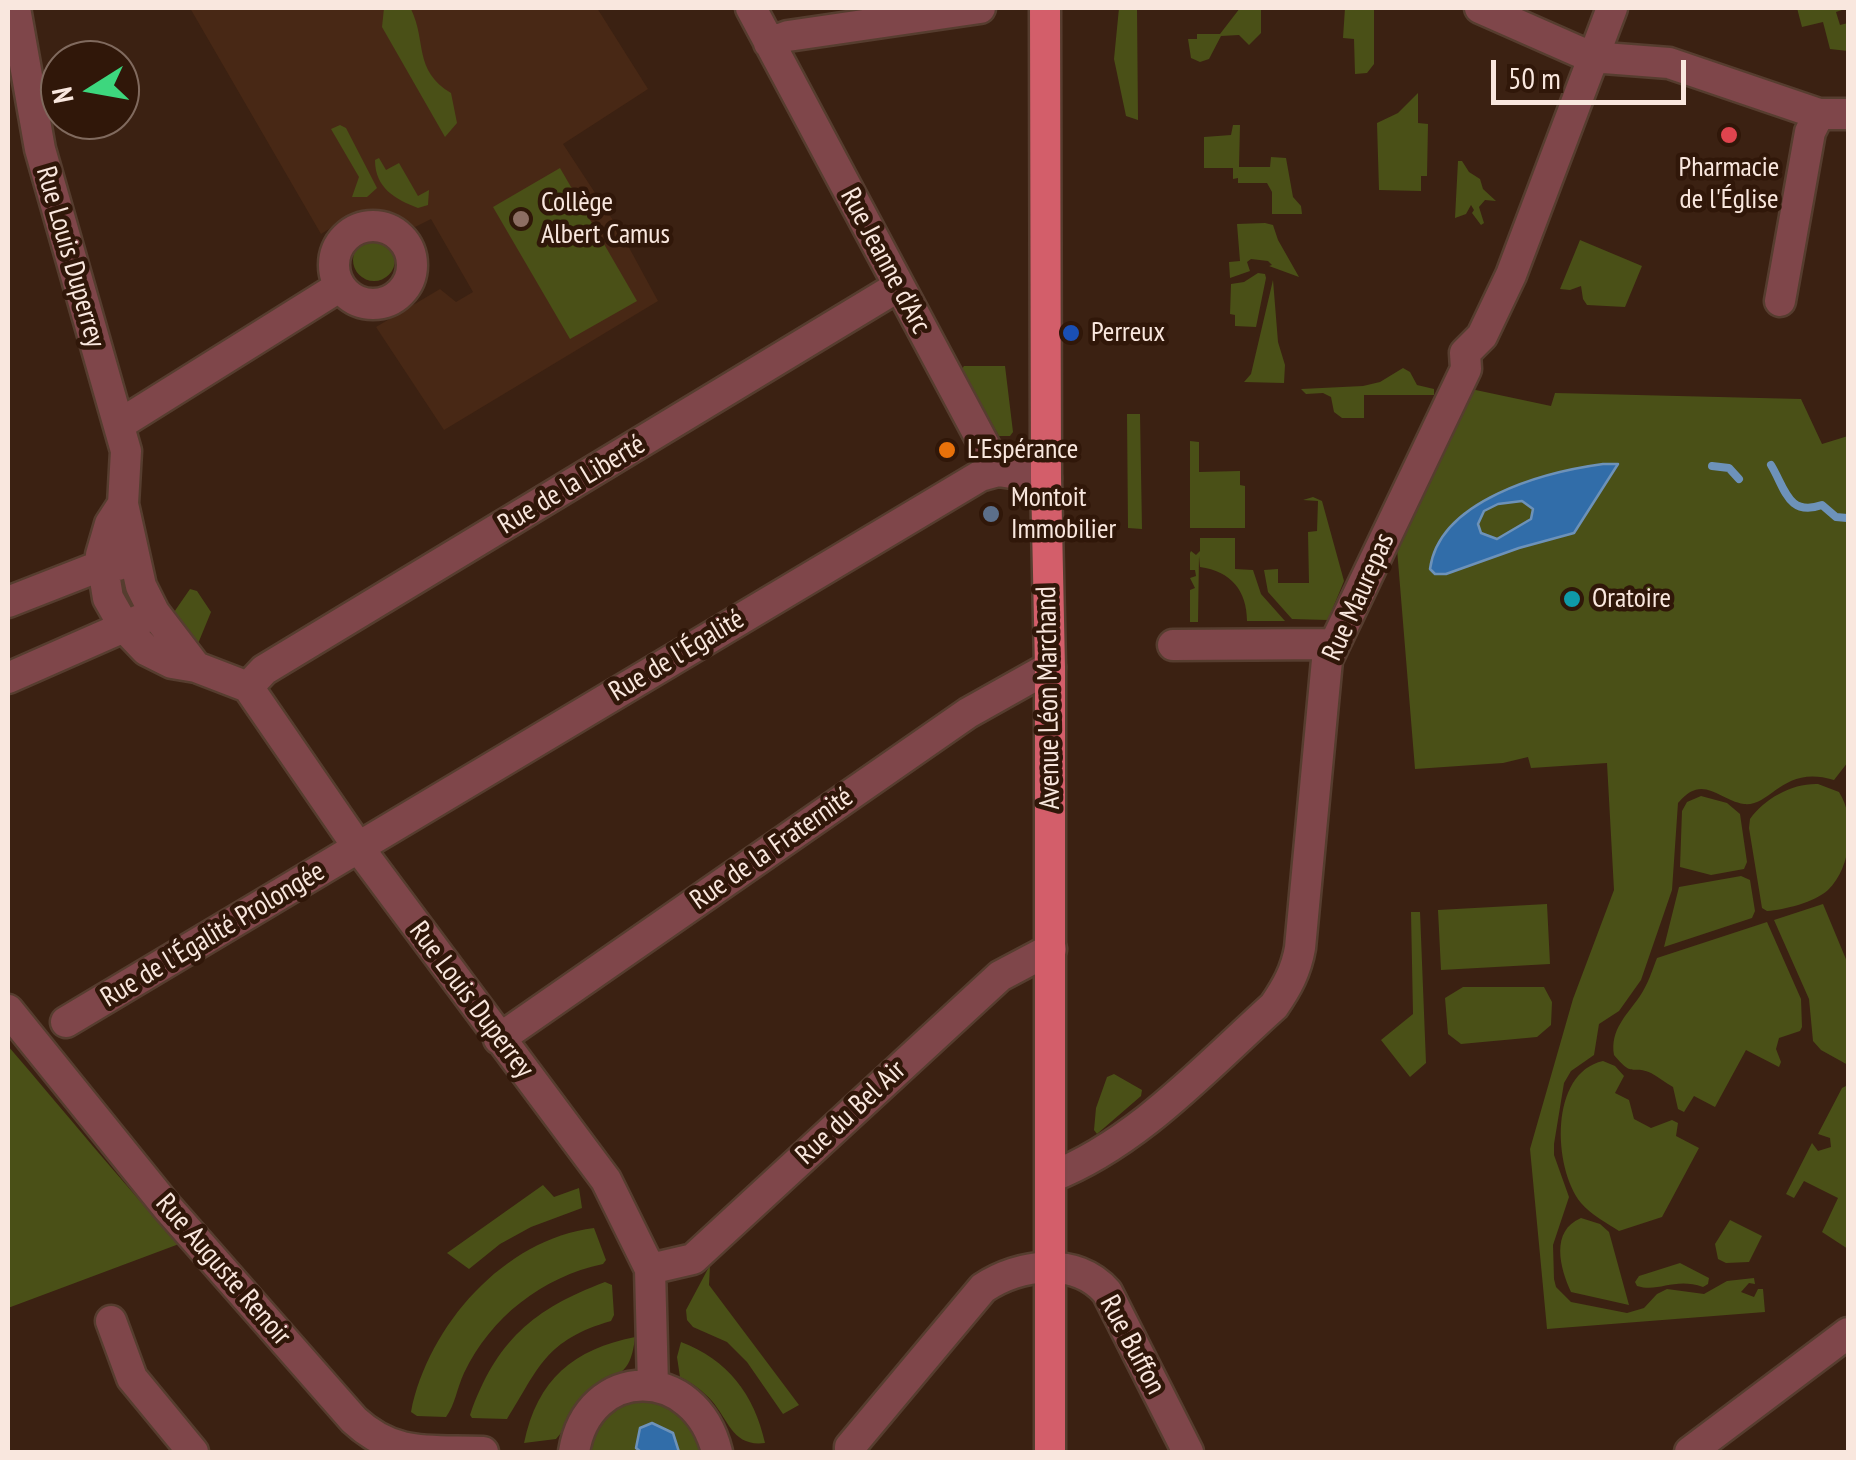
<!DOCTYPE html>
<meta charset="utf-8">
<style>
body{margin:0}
#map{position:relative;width:1856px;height:1460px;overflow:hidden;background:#3b2112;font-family:"PT Sans Narrow",sans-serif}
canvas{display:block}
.frame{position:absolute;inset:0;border:10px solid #f9e7de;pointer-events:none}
.north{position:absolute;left:40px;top:40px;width:100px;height:100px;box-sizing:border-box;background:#301709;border:2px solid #806a5e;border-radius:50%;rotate:259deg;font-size:28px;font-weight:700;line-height:40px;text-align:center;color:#f9e7de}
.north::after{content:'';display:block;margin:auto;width:35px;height:45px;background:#3dd77e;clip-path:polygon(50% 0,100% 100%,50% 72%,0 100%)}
.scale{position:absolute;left:1491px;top:60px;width:195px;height:45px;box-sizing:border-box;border:5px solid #f9e7de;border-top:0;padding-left:12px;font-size:30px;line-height:35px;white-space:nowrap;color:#f9e7de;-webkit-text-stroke:8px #301709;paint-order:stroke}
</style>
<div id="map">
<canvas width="1856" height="1460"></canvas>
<div class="frame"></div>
<div class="north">N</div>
<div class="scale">50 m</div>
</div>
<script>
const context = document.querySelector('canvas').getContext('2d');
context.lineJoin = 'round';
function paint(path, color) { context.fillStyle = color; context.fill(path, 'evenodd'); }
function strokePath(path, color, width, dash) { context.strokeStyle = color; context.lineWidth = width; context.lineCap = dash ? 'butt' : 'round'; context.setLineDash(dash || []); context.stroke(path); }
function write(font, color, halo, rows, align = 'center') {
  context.font = font + ' "PT Sans Narrow",sans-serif'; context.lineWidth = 9; context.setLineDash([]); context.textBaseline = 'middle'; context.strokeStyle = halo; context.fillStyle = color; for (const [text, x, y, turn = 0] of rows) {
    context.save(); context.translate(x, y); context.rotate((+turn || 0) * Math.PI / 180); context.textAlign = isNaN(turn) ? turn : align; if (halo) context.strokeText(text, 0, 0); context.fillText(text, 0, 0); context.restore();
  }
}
const built = new Path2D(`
 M190,8H597L648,89L563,144L620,231L658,301L444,430L376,327L440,289L456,302L473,292L431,219L415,227L392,212L360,210L321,234Z`);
const green = new Path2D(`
 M384,8L411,9C427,42 413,70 451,93L457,123L445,137L382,27Z
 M1119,8H1137L1138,120L1126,116L1114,59Z
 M1240,8H1261V33L1249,45L1239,35L1221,36L1209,59L1200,62L1191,58L1188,39H1197V34H1220Z
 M1345,8H1374V64L1367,73L1355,74L1354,39L1343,38Z
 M1797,8H1848L1836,12L1840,25L1848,23V51L1830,49L1823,22L1802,27Z
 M1418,93V123L1428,124L1427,176H1421V191L1379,190L1377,123L1398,113Z
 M340,125L346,128L377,188L367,197H352L359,177L331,129Z
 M1233,125H1240L1239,167H1270L1271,157L1286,158L1293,197L1301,206L1302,214H1272V192L1267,183H1238V178L1233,179V168H1204V137L1231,135Z
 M379,158L386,170L399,163L418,196L429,190L428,205L418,208C395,199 375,188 375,160Z
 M1458,161H1462L1469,172L1480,179L1483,189L1496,201L1485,200L1479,207L1484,223L1481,225L1472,213L1474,210L1471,205L1466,214L1455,218Z
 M560,168L637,301L570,339L493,207Z
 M1265,223L1273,225L1278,240L1299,277L1269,266L1272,265L1268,261L1251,259L1247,262L1250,271L1230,278L1229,262L1240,261L1237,224Z
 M353 260a21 21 0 1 1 42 0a21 21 0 1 1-42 0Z
 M1580,240L1642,266L1625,307L1587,305L1583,299L1581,286L1570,290L1560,289Z
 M1258,273L1265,274L1266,278L1256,327L1235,326V315L1230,314L1231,284L1244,282Z
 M1273,280L1278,342L1285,365L1284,383L1244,382L1251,374Z
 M964,366H1005L1013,432L1010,436H999L961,370Z
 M1403,368L1410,372L1417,385L1434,389V395H1364V418H1342L1334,412L1331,397L1323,393L1306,394L1301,389L1363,386L1380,382Z
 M1471,389L1551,406L1555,393L1801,399L1822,444L1848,436V762L1834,780C1783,764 1771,807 1744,804C1718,800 1703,773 1678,803L1672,890L1641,980L1619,1011L1599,1024L1594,1055L1571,1071L1564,1083L1554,1144V1155L1569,1197L1553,1245L1554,1279L1556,1287L1571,1302L1627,1313L1644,1308L1657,1294L1667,1289L1704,1294L1727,1281L1754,1278L1755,1284L1749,1283L1741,1292L1754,1297L1758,1289H1763L1765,1312L1547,1329L1530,1149L1573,999L1614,890L1607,763L1531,768L1528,757L1503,763L1415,769L1397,549Z
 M1127,414H1140L1142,529L1128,528Z
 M1190,441L1199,442V472L1240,471V485L1245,486V528H1190Z
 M1313,497L1322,501L1344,581L1328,620L1292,619L1268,592L1264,570L1278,569V583H1309L1308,532L1317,531L1318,501L1303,500Z
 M1200,538H1235V569L1253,570L1261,594L1285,621H1247C1247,591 1231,571 1200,567L1199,556L1198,622H1190V590L1195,588L1190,578L1196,576L1195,570H1190V553L1191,551L1196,555L1200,551Z
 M190,589L197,591L211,612L197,646L172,615Z
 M1818,784L1839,792C1856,818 1852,867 1828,890C1815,902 1784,910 1767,911L1762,908L1749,828L1750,819C1765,798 1793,783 1818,784Z
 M1701,796L1727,803L1740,814L1747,862L1744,869L1711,875L1680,867L1682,811L1687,802Z
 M1741,876L1750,880L1755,911L1752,918L1664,947L1679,887Z
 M1547,904L1550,964L1441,970L1438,910Z
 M1823,904L1848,964V1065L1821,1050L1813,1041L1809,999L1774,920Z
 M1411,912H1420L1426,1063L1410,1077L1381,1040L1413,1014Z
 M1767,922L1801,999L1802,1027L1800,1031L1779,1038L1776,1049L1781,1062L1779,1067L1746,1050L1715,1107L1694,1096L1684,1112L1678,1109L1673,1087C1666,1083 1658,1077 1651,1073C1631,1064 1634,1079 1614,1055C1610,1030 1626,1016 1640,996C1648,984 1652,971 1657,958Z
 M1463,987H1544L1552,1002L1551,1025L1537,1037L1461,1044L1448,1034L1445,998Z
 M8,1046C65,1112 119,1179 179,1244L8,1308Z
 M1603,1061L1615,1066L1624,1076L1615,1093L1629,1100L1634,1119L1651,1128L1672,1120L1678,1123L1676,1136L1699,1148L1662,1217L1619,1231C1607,1223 1591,1215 1581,1203C1553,1168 1549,1073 1603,1061Z
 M1114,1074L1142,1090L1141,1096L1097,1134L1094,1130L1096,1108L1107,1077Z
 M1848,1085V1249L1822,1232L1838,1198L1804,1181L1794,1198L1786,1194L1812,1143L1818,1151L1831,1147L1830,1138L1818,1134L1842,1088Z
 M543,1185L554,1197L579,1188L582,1208L531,1227L500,1244L469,1269L447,1253Z
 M1581,1218L1600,1224L1609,1232L1629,1305L1571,1292C1560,1268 1550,1231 1581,1218Z
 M1730,1220L1762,1236L1749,1262L1726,1263L1718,1259L1715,1244Z
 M594,1228L606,1260L603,1264C542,1277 491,1317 464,1373C457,1388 455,1405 446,1417L417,1416L411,1412C428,1326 504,1239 594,1228Z
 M1680,1263L1709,1278L1708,1284L1703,1287C1674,1277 1659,1293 1637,1286L1635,1282L1639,1276Z
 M710,1265L709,1285L799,1405L783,1414L747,1362L727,1342L693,1327L687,1320L686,1310Z
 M605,1282L612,1285L614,1315L611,1321C545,1340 539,1368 507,1419L472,1418L470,1415C496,1341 533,1309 605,1282Z
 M635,1337C630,1387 608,1368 582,1399C571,1411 567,1428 556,1439L524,1443C537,1379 574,1349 635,1337Z
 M681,1342C728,1360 754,1394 765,1443C733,1447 729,1421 712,1401C703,1391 692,1383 680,1377L677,1357Z
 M642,1400C680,1404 688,1420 702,1452H679L678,1447H636L641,1452H587C592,1423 614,1405 642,1400Z`);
const water = new Path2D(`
 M1603,464H1618L1574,533L1519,548L1446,574H1435L1430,569C1439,500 1544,472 1603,464ZM1522,501L1533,509L1531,519L1497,539L1481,533L1478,524L1484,511L1498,504Z
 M652,1423L673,1433L679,1452H641L636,1448L640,1428Z`);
const stream = new Path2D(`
 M1771,465C1785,488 1788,517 1822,505L1836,517L1847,518
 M1712,466L1729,468L1739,479`);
const minor = new Path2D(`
 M15,8L40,149L126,451L123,504L110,524L101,555L108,598L125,628L146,650L172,663L196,667L154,612L141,586L123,504
 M751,8L998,471L1046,478
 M1480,8L1591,57L1669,63L1819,114H1848
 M769,43L788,36L980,8
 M334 265a39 39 0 1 1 78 0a39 39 0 1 1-78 0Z
 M1780,301L1810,132L1819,114
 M120,424L339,287
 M8,602L100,566L118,565
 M1173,645L1334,644
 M196,667L248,687L358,847L606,1180L650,1269L653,1386
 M8,678L142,619
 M248,687L264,670L899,286
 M8,1010L167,1207L354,1420C395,1458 431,1450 483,1452
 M66,1022L980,476L998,471
 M499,1039L968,713L1050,667
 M1051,1177C1138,1143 1206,1067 1274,1006C1287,987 1296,971 1300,948L1327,660L1466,369L1465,353L1482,336L1511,275L1612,8
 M650,1269L693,1259L1000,976L1051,949
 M111,1321L132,1378L193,1452
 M574,1452C588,1364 695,1363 717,1452
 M850,1452V1447L983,1288C1019,1264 1076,1256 1107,1292L1188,1452
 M1690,1452L1848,1333`);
const major = new Path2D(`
 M1045,8L1046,478L1050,667V1452`);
const markers = [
 [1729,135,10,"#e0444e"],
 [521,219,10,"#8d6e63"],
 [1071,333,10,"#1a4fb4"],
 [947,450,10,"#e8710a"],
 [991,514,10,"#5c6f8a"],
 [1572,599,10,"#0f9aa8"]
];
const poiNames = [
 ["Pharmacie",1729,168,"center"],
 ["de l'Église",1729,200,"center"],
 ["Collège",541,203],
 ["Albert Camus",541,235],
 ["Perreux",1091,333],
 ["L'Espérance",967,450],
 ["Montoit",1011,498],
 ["Immobilier",1011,530],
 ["Oratoire",1592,599]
];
const streetNames = [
 ["Rue Louis Duperrey",70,257,74],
 ["Rue Jeanne d'Arc",885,261,62],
 ["Rue de la Liberté",572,485,-31],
 ["Rue Maurepas",1359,597,-66],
 ["Rue de l'Égalité",677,656,-31],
 ["Avenue Léon Marchand",1049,698,-91],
 ["Rue de la Fraternité",772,849,-35],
 ["Rue de l'Égalité Prolongée",213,935,-31],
 ["Rue Louis Duperrey",471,1000,53],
 ["Rue du Bel Air",851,1113,-43],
 ["Rue Auguste Renoir",223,1270,49],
 ["Rue Buffon",1132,1345,62]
];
paint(built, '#482815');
paint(green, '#4a5017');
paint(water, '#316da9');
strokePath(water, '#6d92b9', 2.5);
strokePath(stream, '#6d92b9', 8);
strokePath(minor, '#563d2f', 35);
strokePath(major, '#563d2f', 35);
strokePath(minor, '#7f464a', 30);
strokePath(major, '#d35e6a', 30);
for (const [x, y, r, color] of markers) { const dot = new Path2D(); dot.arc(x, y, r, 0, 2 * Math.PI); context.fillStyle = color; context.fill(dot); strokePath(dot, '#301709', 4); }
write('28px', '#f9e7de', '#301709', poiNames, 'left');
write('28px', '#f9e7de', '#301709', streetNames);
</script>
